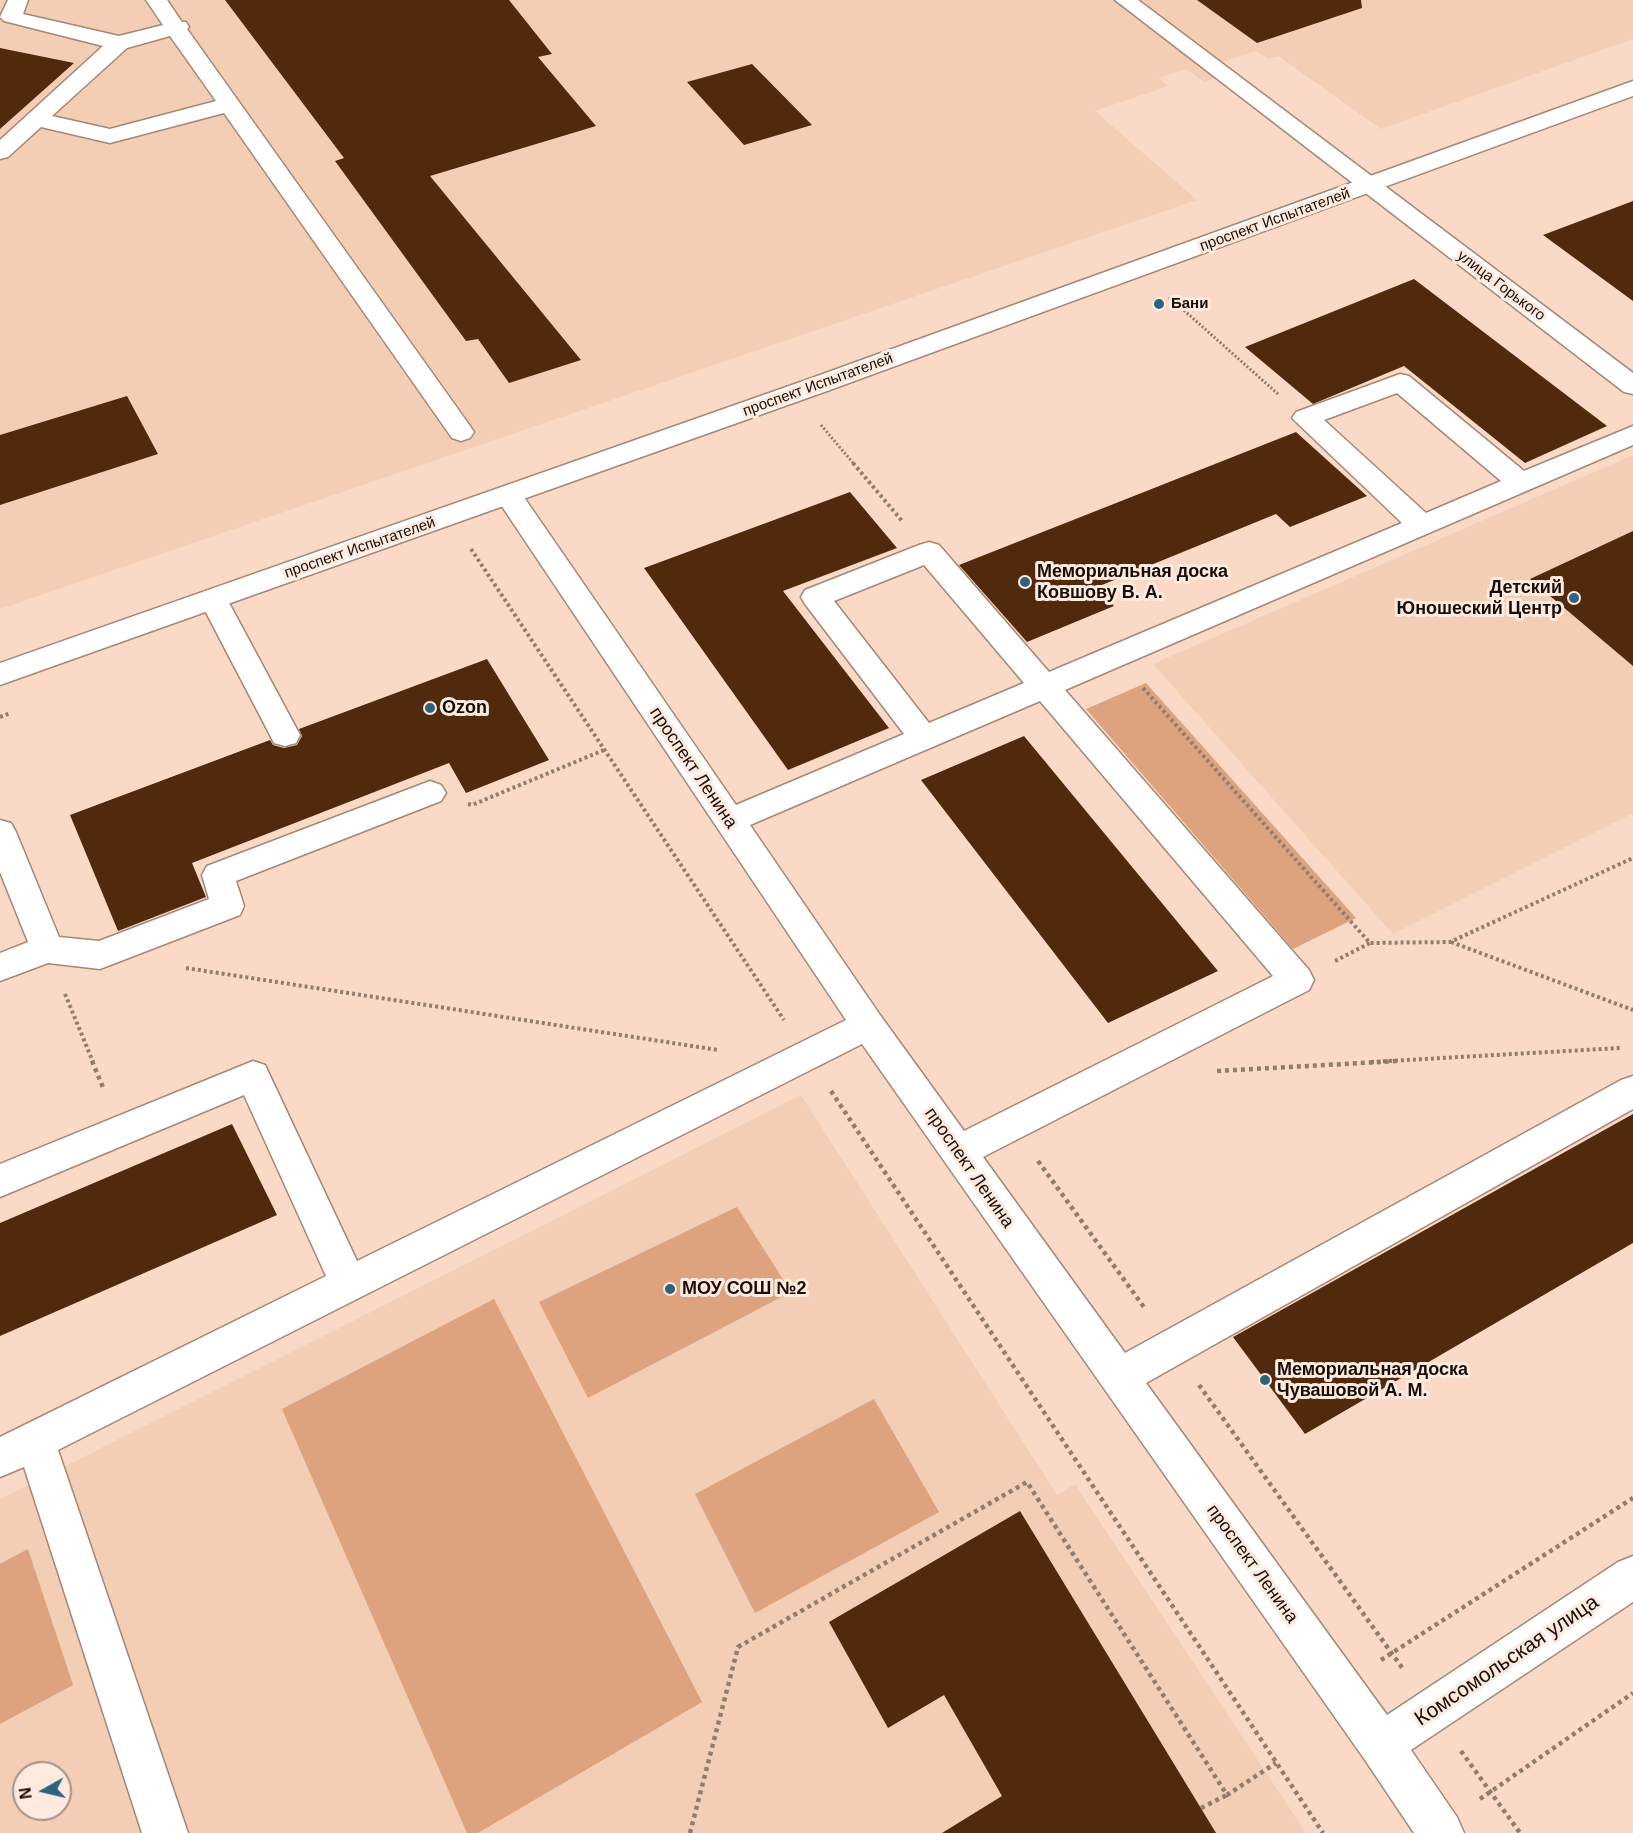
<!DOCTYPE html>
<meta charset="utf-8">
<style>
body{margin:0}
#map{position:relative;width:1633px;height:1833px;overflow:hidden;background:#fadac6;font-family:Arial,sans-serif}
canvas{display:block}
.north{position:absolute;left:12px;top:1761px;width:60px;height:60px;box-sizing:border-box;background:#feeade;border:2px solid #a29288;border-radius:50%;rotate:262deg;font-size:16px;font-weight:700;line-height:24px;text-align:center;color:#180d07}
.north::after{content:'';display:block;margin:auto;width:21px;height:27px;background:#2d637e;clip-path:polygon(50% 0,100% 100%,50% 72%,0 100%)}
</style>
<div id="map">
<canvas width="1633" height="1833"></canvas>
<div class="north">N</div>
</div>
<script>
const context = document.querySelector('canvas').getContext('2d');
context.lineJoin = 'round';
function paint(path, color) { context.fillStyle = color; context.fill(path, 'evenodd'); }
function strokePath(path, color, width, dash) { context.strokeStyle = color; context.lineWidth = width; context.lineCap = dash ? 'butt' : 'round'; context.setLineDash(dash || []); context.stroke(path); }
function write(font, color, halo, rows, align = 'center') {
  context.font = font + ' Arial,sans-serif'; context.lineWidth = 6; context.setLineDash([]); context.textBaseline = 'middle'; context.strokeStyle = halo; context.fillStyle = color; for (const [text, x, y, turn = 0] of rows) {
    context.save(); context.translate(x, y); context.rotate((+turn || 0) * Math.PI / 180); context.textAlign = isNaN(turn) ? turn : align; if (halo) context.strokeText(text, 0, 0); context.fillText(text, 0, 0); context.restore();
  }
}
const built = new Path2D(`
 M0,0H1633V39L1381,129L1278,56L1268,59L1256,51L1222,62L1234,72L1204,82L1186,69L1159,78L1168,86L1095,111L1197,200L0,609Z
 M1633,455V813L1393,934L1153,664Z
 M801,1095L1057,1495L1075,1484L1306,1833H0V1499ZM24,1773H60V1809H24Z`);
const green = new Path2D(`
 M1146,683L1356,918L1293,949L1086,709Z
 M737,1207L791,1292L588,1398L539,1302Z
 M494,1299L702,1702L478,1833H467L282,1409Z
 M874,1399L939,1512L755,1613L695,1494Z
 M28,1549L73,1685L0,1724V1564Z`);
const building = new Path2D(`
 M225,0H509L552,54L538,57L596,126L430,176L581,360L509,383L478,339L466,341L335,161L344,158Z
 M1197,0H1361L1362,8L1257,43Z
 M0,48L74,63L0,129Z
 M752,64L812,125L744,145L687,82Z
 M1633,201V301L1543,235Z
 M1414,279L1607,426L1525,463L1404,366L1313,404L1245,347Z
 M127,396L158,454L0,505V435Z
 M1296,432L1367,496L1290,527L1276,514L1097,587L1114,606L1027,642L959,565Z
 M850,492L897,548L783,591L889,728L788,770L644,568Z
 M1633,531V666L1530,579Z
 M487,659L549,760L466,793L449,763L192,863L206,897L118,931L70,815L270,740L273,745L284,748L297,745L302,736L299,729Z
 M1024,736L1218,971L1108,1023L921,780Z
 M1633,1114V1243L1305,1434L1233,1337Z
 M232,1124L277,1215L0,1336V1223Z
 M1020,1511L1216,1833H942L1002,1796L944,1695L888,1728L829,1622Z`);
const pathFar2 = new Path2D(`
 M1169,297L1278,394
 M821,425L854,464`);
const pathFar1 = new Path2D(`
 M853,463L903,522
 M471,549L784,1020
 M1143,688L1370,943L1450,942L1633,858
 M0,717L11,713
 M468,804L472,805L604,750
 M1451,942L1633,1010
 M1335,961L1370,943
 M186,968L718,1050
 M65,994L93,1062
 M1371,1062L1620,1048`);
const path = new Path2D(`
 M92,1061L104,1090
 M1217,1071L1398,1061
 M831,1091L1323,1833
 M1038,1161L1146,1310
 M1199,1385L1403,1669
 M1381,1660L1633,1498
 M1461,1751L1520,1833
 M1480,1799L1633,1693
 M1201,1808L1227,1795
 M690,1833L738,1647L1027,1482L1227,1795L1276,1763`);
const minor = new Path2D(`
 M8,0H28L23,14L119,36L163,25L146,0H167L182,22H186L189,27L187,29L470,426L474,432L470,438L461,441L452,438L224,113L110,143L41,127L8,157L0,159V140L103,46L4,21L0,17ZM170,36L216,101L110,129L52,116L127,48Z
 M1115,0H1138L1633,373V394L1624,392Z
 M1400,374L1409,376L1524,471L1633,426V445L1065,690L1309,970L1314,980L1309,990L983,1157L1125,1353L1621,1080L1633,1076V1109L1146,1383L1387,1715L1618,1562L1633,1556V1602L1411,1750L1457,1817L1464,1833H1414L1365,1760L862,1044L58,1450L188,1833H142L24,1467L0,1477V1437L326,1276L244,1095L0,1197V1164L253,1061L265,1065L357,1261L846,1020L499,502L495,496L499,490L509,487L519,490L736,805L904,734L805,604L801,597L805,590L919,545L929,542L939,545L1049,672L1402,523L1292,418L1296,412ZM1397,393L1501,481L1426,513L1324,420ZM924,565L1024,683L929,723L834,601ZM1040,701L1273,976L964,1131L880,1015L750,825Z
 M213,589L223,592L227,599L300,735L296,743L285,746L274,743L270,735L199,599L203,592Z
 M430,781L441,785L446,793L441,801L236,881L244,906L240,915L100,969L48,963L0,981V953L28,942L0,872V820L11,823L16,832L59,937L99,941L209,899L202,875L207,866Z`);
const major = new Path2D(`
 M1633,81V96L827,391L0,685V663L809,379Z`);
const markers = [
 [1159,304,6,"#2d637e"],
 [1025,582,6,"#2d637e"],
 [1574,598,6,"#2d637e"],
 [430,708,6,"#2d637e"],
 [670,1289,6,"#2d637e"],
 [1265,1380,6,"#2d637e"]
];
const farStreetnames = [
 ["проспект Испытателей",1275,220,-20],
 ["улица Горького",1501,286,37],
 ["проспект Испытателей",818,385,-20],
 ["проспект Испытателей",360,548,-19]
];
const farPoinames = [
 ["Бани",1171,304]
];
const poiNames = [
 ["Мемориальная доска",1037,572],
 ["Ковшову В. А.",1037,593],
 ["Детский",1562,588,"right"],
 ["Юношеский Центр",1562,609,"right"],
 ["Ozon",442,708],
 ["МОУ СОШ №2",682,1289],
 ["Мемориальная доска",1277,1370],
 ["Чувашовой А. М.",1277,1391]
];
const streetNames = [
 ["проспект Ленина",693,768,56],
 ["проспект Ленина",969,1168,55],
 ["проспект Ленина",1252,1564,54]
];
const nearStreetnames = [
 ["Комсомольская улица",1507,1661,-34]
];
paint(built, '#f4cdb5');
paint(green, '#dda37f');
paint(building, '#512a0e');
strokePath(minor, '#a48775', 3);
strokePath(major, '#a48775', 3);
strokePath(pathFar2, '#927c6e', 3, [2, 2]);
strokePath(pathFar1, '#927c6e', 4, [3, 3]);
strokePath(path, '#927c6e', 4.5, [4, 4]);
paint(minor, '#fff');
paint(major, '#fff');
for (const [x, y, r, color] of markers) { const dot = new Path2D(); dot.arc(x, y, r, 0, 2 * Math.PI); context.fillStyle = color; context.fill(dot); strokePath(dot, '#feeade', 2); }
write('15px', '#180d07', '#feeade', farStreetnames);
write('bold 15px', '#180d07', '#feeade', farPoinames, 'left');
write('bold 18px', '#180d07', '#feeade', poiNames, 'left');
write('18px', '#180d07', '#feeade', streetNames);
write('21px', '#180d07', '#feeade', nearStreetnames);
</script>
